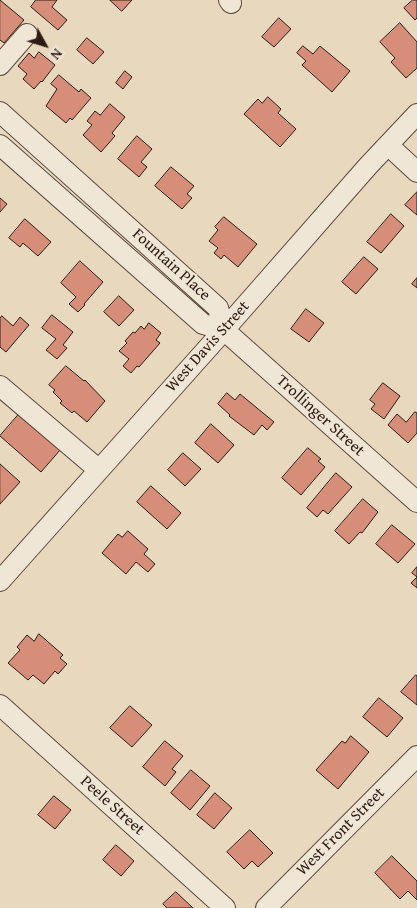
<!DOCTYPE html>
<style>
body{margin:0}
#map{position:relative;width:417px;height:908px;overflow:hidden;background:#e8d9be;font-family:"Gentium Book Plus",serif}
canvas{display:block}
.north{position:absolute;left:20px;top:20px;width:50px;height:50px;-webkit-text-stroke:4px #f0e6d5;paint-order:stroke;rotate:129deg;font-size:14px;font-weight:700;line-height:20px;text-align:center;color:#2d1b14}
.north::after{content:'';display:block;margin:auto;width:18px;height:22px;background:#2d1b14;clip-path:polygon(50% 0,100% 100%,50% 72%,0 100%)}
</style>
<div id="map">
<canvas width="417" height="908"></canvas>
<div class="north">N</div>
</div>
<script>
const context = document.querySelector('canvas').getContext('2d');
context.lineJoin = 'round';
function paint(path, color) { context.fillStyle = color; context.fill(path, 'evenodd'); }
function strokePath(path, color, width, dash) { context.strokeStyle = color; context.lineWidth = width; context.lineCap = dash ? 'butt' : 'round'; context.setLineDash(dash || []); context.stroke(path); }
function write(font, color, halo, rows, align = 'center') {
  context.font = font + ' "Gentium Book Plus",serif'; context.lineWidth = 4.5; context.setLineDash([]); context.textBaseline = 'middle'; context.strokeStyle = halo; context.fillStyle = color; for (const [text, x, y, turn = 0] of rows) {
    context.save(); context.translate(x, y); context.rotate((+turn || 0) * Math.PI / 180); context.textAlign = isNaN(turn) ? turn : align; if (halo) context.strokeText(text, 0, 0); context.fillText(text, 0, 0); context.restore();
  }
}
const building = new Path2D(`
 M0,0L24,20L4,43L0,40Z
 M36,0H57L52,7L67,20L58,30L31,7Z
 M110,0H132L122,11Z
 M413,0H417V18L415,20L404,8Z
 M279,18L291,29L274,47L262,37Z
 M400,23L417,42V68L406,78L391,62L395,58L380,42Z
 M87,38L104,52L93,64L77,50Z
 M303,46L313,54L320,46L350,71L332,92L302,65L306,61L297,53Z
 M39,52L55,65L42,82L41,81L34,89L23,79L27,74L18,66L29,53L34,58Z
 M125,71L132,77L123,89L116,83Z
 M59,75L79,92L81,89L91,98L72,120L70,118L66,123L46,106L57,89L51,84Z
 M268,97L281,109L278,113L296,129L280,147L244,114L258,99L262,103Z
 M110,104L125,117L112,133L115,136L101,152L83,135L92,125L87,121L95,111L100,115Z
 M137,136L152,149L141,162L147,167L139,177L118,159Z
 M171,167L194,186L187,194L192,198L182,209L155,186Z
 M417,192V215L405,205Z
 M0,198L7,204L0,212Z
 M391,214L404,226L381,253L367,242Z
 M224,217L257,244L238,267L224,255L221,259L214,253L218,248L209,241L218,230L215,227Z
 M25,219L51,242L38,256L23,243L20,247L9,238Z
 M364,257L378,269L356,294L342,282Z
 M80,261L103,282L84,304L85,305L78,312L69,304L76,297L61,283Z
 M417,278V288L412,284Z
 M119,296L134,310L119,326L104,312Z
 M306,309L324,323L309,342L291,329Z
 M52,315L73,332L63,345L67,348L57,359L46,350L56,339L42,328Z
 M2,316L13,326L20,317L29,325L6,352L0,347V319Z
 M149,323L161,333L156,340L160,343L139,367L137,366L131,373L123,366L129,359L119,351L127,343L125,341L133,332L135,333L141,326L144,329Z
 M66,366L84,381L85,380L105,401L87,422L74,411L72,413L60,403L62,401L53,392L55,390L49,385Z
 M383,383L400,396L384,419L371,409L375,404L370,400Z
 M227,393L235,400L240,394L274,422L267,430L262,425L254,435L229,416L230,415L218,404Z
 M415,412L417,413V433L408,443L388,425L397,414L406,422Z
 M20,413L61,449L41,472L0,436Z
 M211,424L234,445L218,463L195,443Z
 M308,448L321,459L318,461L325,467L301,495L282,478Z
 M183,453L201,469L185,486L168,470Z
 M0,464L20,482L0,504Z
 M336,473L352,487L328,514L323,510L317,517L307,508Z
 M151,486L181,513L167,529L137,502Z
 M363,499L378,512L362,533L360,532L349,544L335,531Z
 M392,525L415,544L398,563L376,544Z
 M128,531L148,549L144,554L155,564L148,572L136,562L126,574L102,553L118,534L122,537Z
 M417,567V588L411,583L417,577L412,573Z
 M39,634L63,655L60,658L67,664L58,674L55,671L44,684L33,675L28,680L8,663L20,650L17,647L27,635L34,641Z
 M416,675L417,676V705L401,692Z
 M379,698L403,718L387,737L363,717Z
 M130,706L152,725L132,747L110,728Z
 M351,736L369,752L338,789L316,770L342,741L345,743Z
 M165,741L183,756L172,769L176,772L165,786L143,767Z
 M191,770L210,786L190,810L171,793Z
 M215,793L232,808L214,829L197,815Z
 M54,796L71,810L55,829L38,815Z
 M250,830L273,853L258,867L252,861L244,869L227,852Z
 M116,845L134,861L121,876L103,860Z
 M392,856L417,881V900L408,891L400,899L375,873Z
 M176,892L193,908H167L163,904Z`);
const minor = new Path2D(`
 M229,0L231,3
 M0,65L27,34
 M0,112L218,308L224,330
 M0,145L203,324L224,330L417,502
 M388,145L417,172
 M0,386L99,470
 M0,581L224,330L368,166L417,114
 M0,705L225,908
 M266,908L417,756`);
const streetNames = [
 ["Fountain Place",171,265,42],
 ["West Davis Street",208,347,-48],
 ["Trollinger Street",320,416,42],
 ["Peele Street",112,806,42],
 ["West Front Street",341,832,-45]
];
paint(building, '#d68e79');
strokePath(building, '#2d1b14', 1);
strokePath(minor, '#5c4a3e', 22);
strokePath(minor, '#f0e6d5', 20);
write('16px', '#2d1b14', '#f0e6d5', streetNames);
</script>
